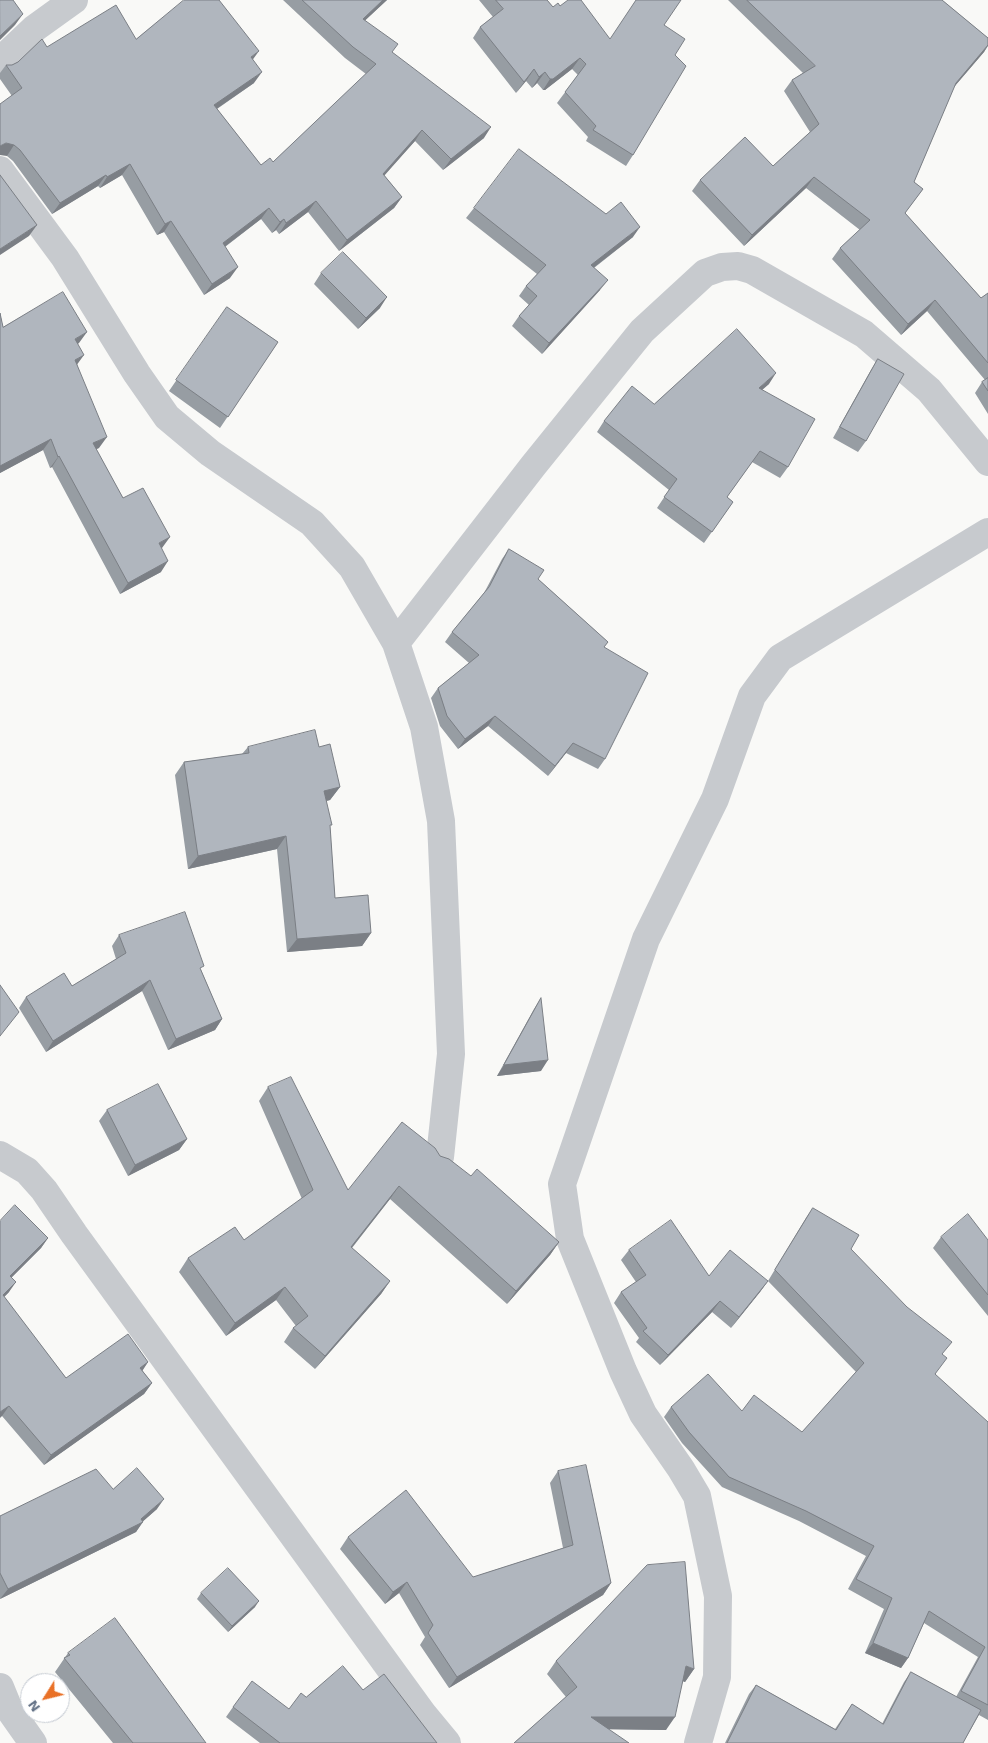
<!DOCTYPE html>
<style>
body{margin:0}
#map{position:relative;width:988px;height:1743px;overflow:hidden;background:#f9f9f7;font-family:"Work Sans",sans-serif}
canvas{display:block}
.north{position:absolute;left:20px;top:1673px;width:50px;height:50px;box-sizing:border-box;background:#fff;border:1px solid #c2c8d0;border-radius:50%;rotate:234deg;font-size:14px;font-weight:700;line-height:20px;text-align:center;color:#677589}
.north::after{content:'';display:block;margin:auto;width:18px;height:22px;background:#e97127;clip-path:polygon(50% 0,100% 100%,50% 72%,0 100%)}
</style>
<div id="map">
<canvas width="988" height="1743"></canvas>
<div class="north">N</div>
</div>
<script>
const context = document.querySelector('canvas').getContext('2d');
context.lineJoin = 'round';
function strokePath(path, color, width, dash) { context.strokeStyle = color; context.lineWidth = width; context.lineCap = dash ? 'butt' : 'round'; context.setLineDash(dash || []); context.stroke(path); }
function paint(path, color) { context.fillStyle = color; context.fill(path, 'evenodd'); }
const street = new Path2D(`
 M0,61L35,28L74,0
 M0,170L65,258L137,374L167,417L210,453L312,523L352,567L396,643L424,727L441,821L451,1054L440,1157
 M396,643L533,466L642,331L705,273L722,267L738,266L752,270L864,334L929,390L988,462
 M0,1155L27,1171L44,1190L74,1234L423,1714L447,1743
 M0,1687L9,1709L33,1743
 M698,1743L717,1677L718,1596L697,1496L681,1469L643,1414L623,1371L570,1239L562,1184L646,939L715,799L752,696L780,658L988,532`);
const wall = new Path2D(`
 M283,0H387L365,20L392,52L484,138L443,170L415,141L384,175L402,197L394,208L339,251L308,212L279,234L276,230L272,233L261,219L225,247L230,278L204,295L164,232L157,235L122,175L100,188L98,186L52,214L13,161L7,156L12,96L0,79V73L6,65H12L47,47L136,39L253,60L254,83L217,109L261,165L273,162L366,74L345,58Z
 M479,0H547L553,7L560,6L610,39L664,25L675,55L633,155L626,166L586,141L588,137L557,103L578,75L572,69L545,90H543L537,83L532,88L526,81L516,93L473,38L480,27L493,17Z
 M728,0H942L988,38V46L984,52L954,87L914,182L923,189L905,213L981,298L988,293V414L975,393L982,382L985,380L927,311L901,335L832,259L840,248L860,230L806,188L744,246L692,191L700,180L773,166L810,132L784,91L792,80L803,73Z
 M474,208L633,237L594,268L600,290L542,354L512,326L519,316L529,305L519,296L526,286L537,274L466,218Z
 M321,273L380,308L358,329L314,284Z
 M227,307L278,342L220,428L169,391Z
 M0,313L3,327L79,343L77,344V364L99,448L96,449L123,498L162,548H161V572L120,594L52,467L50,468L43,450L0,473Z
 M878,359L866,441L858,452L833,438L871,370Z
 M769,384L762,389L788,467L780,478L752,462L727,497L733,502L704,543L657,508L669,490L597,432L604,421L654,404Z
 M509,549L538,579L608,642L604,647L605,759L598,769L566,753L548,776L488,726L458,749L440,726L431,698L438,688L469,663L445,642L452,632L484,593L502,559Z
 M248,747H319L340,787L330,800L326,801L330,828L335,898L371,933L362,946L287,952L277,849L188,869L175,775L184,762L242,754Z
 M119,935L201,970L222,1019L215,1030L168,1050L142,991L46,1052L19,1008L26,997L72,986L116,959L112,946Z
 M541,998V1071L497,1076L534,1009Z
 M268,1087L348,1190L440,1156L471,1176L559,1242L550,1255L507,1304L390,1199L352,1248L390,1281L381,1294L315,1369L284,1342L293,1328L296,1326L276,1300L226,1336L179,1272L188,1258L244,1240L302,1199L259,1101Z
 M107,1110L187,1139L179,1150L128,1176L99,1121Z
 M813,1208L851,1249L943,1355L935,1375L988,1423V1720L979,1715L963,1743H725L749,1694L756,1685L835,1729L852,1704L882,1724L904,1682L911,1672L956,1697L978,1657L924,1623L908,1658L901,1668L865,1653L884,1609L848,1589L866,1556L799,1521L722,1487L682,1443L664,1417L671,1407L742,1411L802,1432L856,1372L768,1281L806,1218Z
 M0,1221L48,1238L41,1248L12,1277L9,1292L4,1297L66,1378L148,1362L142,1370L152,1383L144,1394L44,1465L2,1416Z
 M941,1237L988,1240V1316L933,1248Z
 M629,1250L709,1276L768,1281L760,1292L731,1328L712,1312L660,1365L636,1342L639,1338L614,1303L621,1292L636,1282L621,1260Z
 M558,1471L611,1583L603,1595L449,1688L420,1645L425,1637L399,1593L385,1604L340,1549L348,1537L473,1577L563,1548L550,1483Z
 M113,1489L157,1509L143,1521L136,1532L0,1599V1516Z
 M201,1593L255,1607L228,1632L197,1599Z
 M68,1653L206,1743H113L55,1672Z
 M556,1661L694,1669L685,1682L683,1681L666,1730L610,1729L514,1743L566,1697L547,1674Z
 M363,1690L437,1743H260L226,1717L233,1707L289,1709L306,1697Z`);
const shadedWall = new Path2D(`
 M383,0H387L355,30L363,19Z
 M23,14L15,25L0,40V36Z
 M988,45L984,52L948,94L956,83Z
 M259,51L251,62V57Z
 M580,58L572,69L545,90H543L550,79Z
 M534,69L526,81L516,93L524,82Z
 M262,72L254,83L206,116L214,105Z
 M545,72L537,83L532,88L539,77Z
 M491,127L484,138L443,170L451,159Z
 M422,130L415,141L376,185L383,174Z
 M6,143L14,145L7,156L0,155V146Z
 M130,164L122,175L100,188L107,177Z
 M106,175L98,186L52,214L60,203Z
 M814,177L806,188L744,246L752,235Z
 M402,197L394,208L339,251L347,240Z
 M316,201L308,212L279,234L286,223Z
 M269,208L261,219L215,254L223,243Z
 M284,219L276,230L272,233L280,222Z
 M171,221L164,232L157,235L165,224Z
 M37,225L29,236L0,255V249Z
 M640,227L633,237L584,275L591,265Z
 M238,267L230,278L204,295L212,284Z
 M608,280L600,290L542,354L549,343Z
 M387,297L380,308L358,329L366,318Z
 M935,300L927,311L901,335L908,324Z
 M87,332L79,343L67,350L75,339Z
 M84,355L76,366L75,360Z
 M776,373L769,384L752,399L759,388Z
 M107,437L99,448L85,454L93,443Z
 M51,439L43,450L0,473V466Z
 M59,456L52,467L50,468L58,457Z
 M170,537L162,548L151,554L159,543Z
 M168,561L161,572L120,594L128,583Z
 M495,716L488,726L458,749L465,739Z
 M573,743L566,753L548,776L555,766Z
 M340,787L330,800L315,804L324,791Z
 M286,836L277,849L188,869L198,856Z
 M371,933L362,946L287,952L297,939Z
 M150,980L142,991L46,1052L53,1041Z
 M222,1019L215,1030L168,1050L176,1039Z
 M548,1060L541,1071L497,1076L504,1065Z
 M187,1139L179,1150L128,1176L135,1165Z
 M399,1186L390,1199L342,1260L351,1247Z
 M48,1238L41,1248L3,1286L10,1276Z
 M559,1242L550,1255L507,1304L516,1291Z
 M390,1281L381,1294L315,1369L325,1356Z
 M768,1281L760,1292L731,1328L739,1317Z
 M16,1282L9,1292L0,1301L3,1295Z
 M285,1287L276,1300L226,1336L235,1323Z
 M720,1301L712,1312L660,1365L668,1355Z
 M148,1362L141,1373L140,1368Z
 M152,1383L144,1394L44,1465L51,1455Z
 M9,1406L2,1416L0,1418V1412Z
 M164,1499L157,1509L140,1524L143,1522L136,1532L0,1599L8,1589L141,1519Z
 M407,1582L399,1593L385,1604L393,1592Z
 M611,1583L603,1595L449,1688L457,1677Z
 M259,1601L255,1607L228,1632L232,1626Z
 M873,1643L908,1658L901,1668L865,1653Z
 M686,1666L694,1669L685,1682L677,1679Z
 M591,1717H675L666,1730L583,1729Z`);
const building = new Path2D(`
 M0,0H13L23,14L0,36Z
 M184,0H219L259,51L251,57L262,72L214,105L261,165L270,158L273,162L376,64L353,47L302,0H383L363,19L398,44L392,52L491,127L451,159L422,130L383,174L402,197L347,240L316,201L286,223L284,219L280,222L269,208L223,243L238,267L212,284L171,221L165,224L130,164L107,177L106,175L60,203L20,150L14,145L6,143L0,146V104L22,88L6,65H12L18,62L42,39L47,47L116,5L136,39Z
 M496,0H547L553,7L558,3L560,6L568,0H581L610,39L636,0H681L664,25L685,39L675,55L686,66L633,155L593,130L596,126L565,92L586,64L580,58L553,79H550L545,72L539,77L534,69L524,82L480,27L503,9Z
 M747,0H942L988,38V45L956,83L914,182L923,189L905,213L981,298L988,293V363L935,300L908,324L840,248L870,220L814,177L752,235L700,180L745,137L773,166L819,124L792,80L815,66Z
 M519,149L606,214L621,202L640,227L591,265L608,280L549,343L519,316L537,296L526,286L546,265L474,208Z
 M0,175L37,225L0,249Z
 M343,252L387,297L366,318L321,273Z
 M63,292L87,332L75,339L84,355L75,360L107,437L93,443L123,498L143,488L170,537L159,543L168,561L128,583L59,456L58,457L51,439L0,466V313L3,327Z
 M227,307L278,342L228,417L176,380Z
 M737,329L776,373L759,388L815,419L788,467L760,451L727,497L733,502L712,532L664,497L677,479L604,421L632,386L654,404Z
 M878,359L904,374L866,441L840,427Z
 M988,378V391L982,382Z
 M509,549L544,570L538,579L608,642L604,647L648,673L605,759L573,743L555,766L495,716L465,739L447,716L438,688L479,655L452,632L489,587Z
 M315,730L319,747L330,744L340,787L324,791L332,825H330L335,898L368,895L371,933L297,939L286,836L198,856L184,762L249,753L248,747Z
 M185,912L204,966L200,968L222,1019L176,1039L150,980L53,1041L26,997L64,973L72,986L126,953L119,935Z
 M0,985L19,1012L0,1036Z
 M541,998L548,1060L504,1065Z
 M291,1077L348,1190L402,1122L435,1148L440,1156L449,1159L471,1176L477,1169L559,1242L516,1291L399,1186L351,1247L390,1281L325,1356L293,1328L308,1316L285,1287L235,1323L188,1258L235,1227L244,1240L313,1190L268,1087Z
 M158,1084L187,1139L135,1165L107,1110Z
 M15,1205L48,1238L10,1276L16,1282L3,1295L66,1378L128,1334L148,1362L140,1368L152,1383L51,1455L9,1406L0,1412V1221Z
 M813,1208L859,1235L851,1249L907,1307L952,1342L942,1354L947,1358L935,1374L988,1422V1705L961,1691L985,1647L929,1611L908,1658L873,1643L892,1598L856,1579L874,1546L806,1511L729,1477L689,1432L671,1407L708,1374L742,1411L754,1395L802,1432L864,1363L775,1270Z
 M968,1214L988,1240V1295L941,1237Z
 M671,1220L709,1276L730,1250L768,1281L739,1317L720,1301L668,1355L643,1331L647,1328L621,1292L646,1275L629,1250Z
 M586,1465L611,1583L457,1677L428,1633L433,1625L407,1582L393,1592L348,1537L406,1490L473,1577L573,1545L558,1471Z
 M137,1468L164,1499L141,1519L143,1522L8,1589L0,1573V1516L96,1469L113,1489Z
 M685,1562L694,1669L686,1666L675,1717H591L629,1743H514L577,1687L556,1661L647,1565Z
 M228,1568L259,1601L232,1626L201,1593Z
 M115,1618L206,1743H133L64,1658L70,1655L68,1653Z
 M343,1666L363,1690L384,1674L437,1743H280L233,1707L252,1681L289,1709L301,1693L306,1697Z
 M911,1672L981,1710L963,1743H727L756,1685L836,1730L852,1704L883,1724Z`);
strokePath(street, '#c7cace', 28);
paint(wall, '#979da3');
paint(shadedWall, '#7b7f85');
paint(building, '#b0b6be');
strokePath(building, '#7b7f85', 1);
</script>
